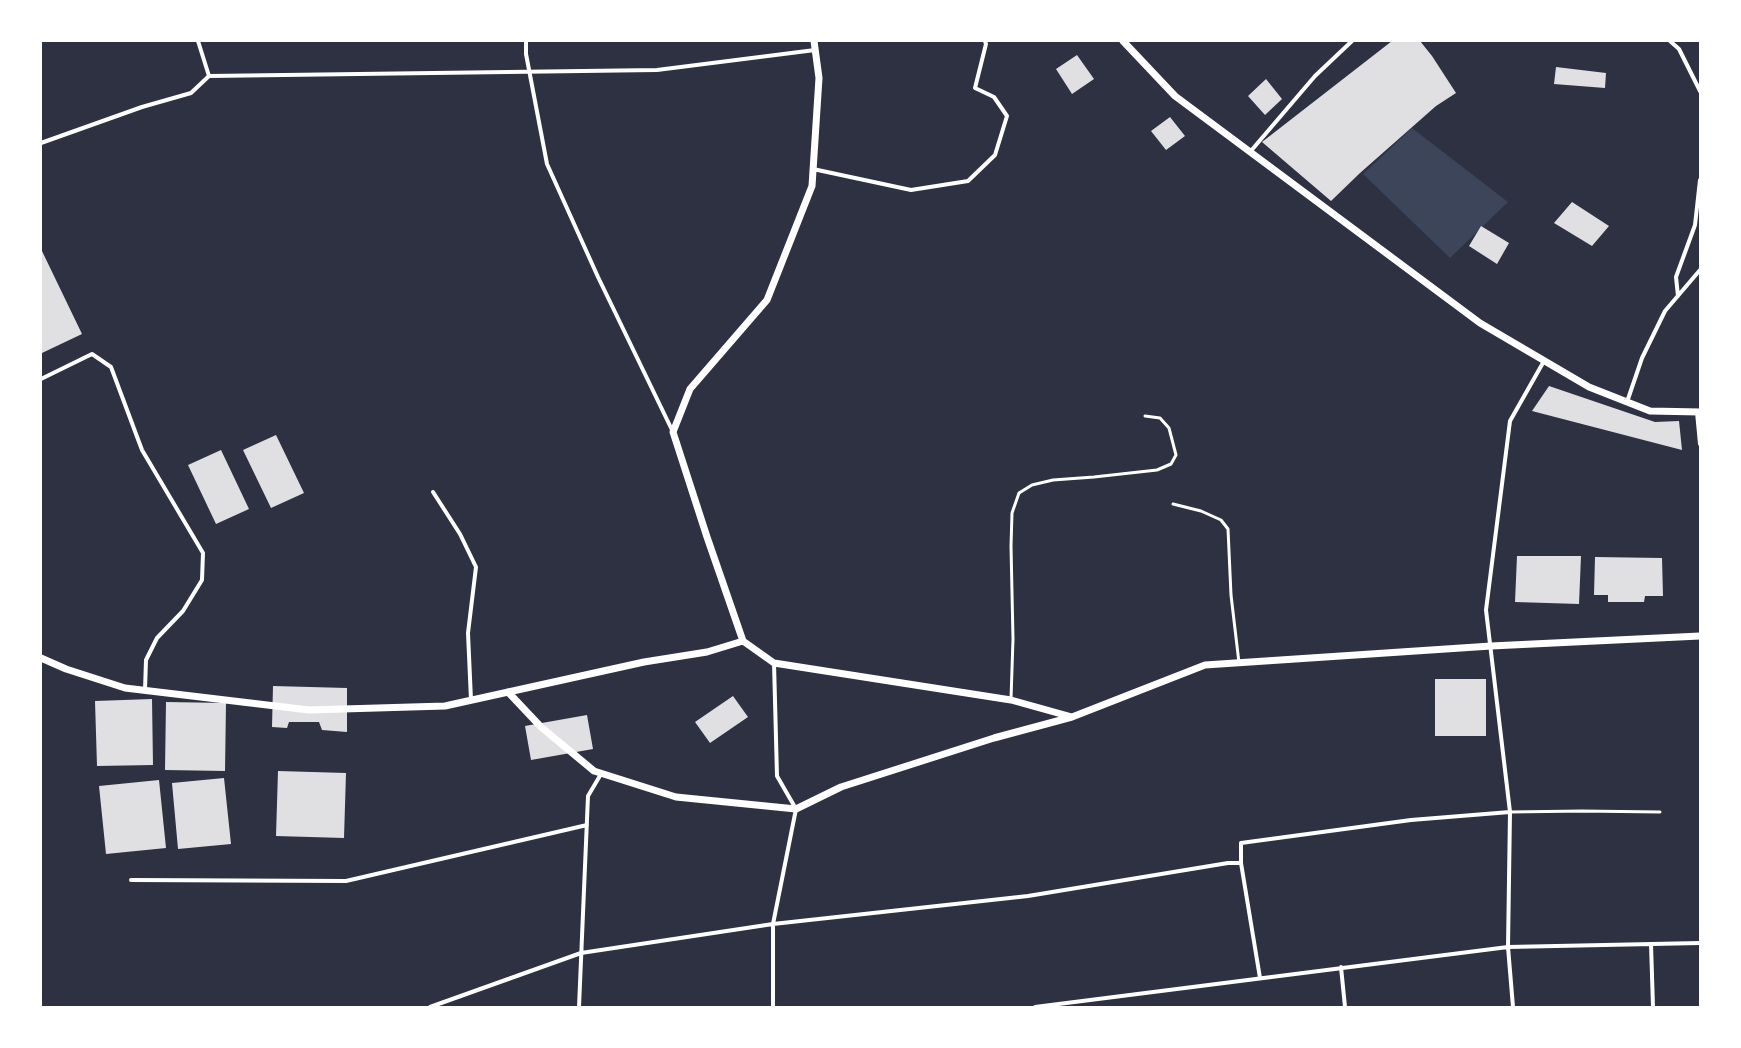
<!DOCTYPE html>
<style>
body{margin:0}
#map{position:relative;width:1741px;height:1048px;overflow:hidden;background:#2d3142;font-family:"Nunito Sans",sans-serif}
canvas{display:block}
.frame{position:absolute;inset:0;border:42px solid #fff;pointer-events:none}
</style>
<div id="map">
<canvas width="1741" height="1048"></canvas>
<div class="frame"></div>
</div>
<script>
const context = document.querySelector('canvas').getContext('2d');
context.lineJoin = 'round';
function paint(path, color) { context.fillStyle = color; context.fill(path, 'evenodd'); }
function strokePath(path, color, width, dash) { context.strokeStyle = color; context.lineWidth = width; context.lineCap = dash ? 'butt' : 'round'; context.setLineDash(dash || []); context.stroke(path); }
const green = new Path2D(`
 M1412,128L1508,202L1450,258L1363,174Z`);
const building = new Path2D(`
 M1392,41H1420L1432,56L1456,93L1436,106L1360,173L1331,201L1262,142Z
 M1077,55L1094,79L1072,94L1056,69Z
 M1556,67L1606,73L1605,88L1554,84Z
 M1266,79L1282,99L1265,115L1248,96Z
 M1170,117L1185,136L1166,150L1151,131Z
 M1572,202L1609,226L1592,246L1554,223Z
 M1481,226L1509,243L1497,264L1469,246Z
 M41,249L82,334L42,353L41,350Z
 M1549,386L1655,422L1679,421L1682,450L1532,411Z
 M276,435L304,493L271,508L243,450Z
 M221,450L249,509L216,524L188,465Z
 M1517,556H1581L1579,604L1515,602Z
 M1595,557L1662,558L1663,596H1645L1644,602H1608V595H1594Z
 M1435,679H1486V736H1435Z
 M273,686L347,688V732L322,730L319,722H289L287,728L272,727Z
 M733,696L748,717L710,743L695,722Z
 M152,699L153,765L97,766L95,701Z
 M166,702L226,703L225,771L165,770Z
 M587,715L593,749L531,760L525,726Z
 M278,771L346,773L344,838L276,836Z
 M224,778L231,844L178,849L172,783Z
 M159,780L166,848L106,854L99,786Z`);
const service = new Path2D(`
 M1173,504L1201,511L1221,520L1228,529L1231,595L1239,663
 M1011,699L1013,639L1011,546L1012,513L1019,493L1032,485L1053,480L1094,477L1157,470L1171,464L1176,455L1169,428L1160,418L1145,416
 M1510,812L1582,811L1660,812`);
const minor = new Path2D(`
 M526,41V54L547,164L598,277L673,432
 M1670,41L1679,49L1700,91
 M209,76L657,70L815,50
 M41,143L142,107L191,93L209,76L198,41
 M1250,152L1315,76L1352,41
 M813,169L911,190L968,181L995,155L1007,116L994,97L975,88L986,44L985,41
 M1678,296L1676,277L1695,225L1700,180
 M41,379L92,354L111,367L142,450L203,553L202,580L183,611L157,638L146,660L145,690
 M1627,402L1642,358L1665,311L1700,270
 M1697,412L1700,444
 M433,492L460,534L476,567L468,633L471,700
 M1241,863V843L1411,820L1510,812
 M131,880L346,881L587,825
 M1651,944L1653,1007
 M1341,967L1345,1007
 M430,1007L581,953L773,924L1028,896L1228,863H1241L1260,978
 M579,1007L588,796L601,774
 M773,1007V924L796,809L777,776L774,663
 M1035,1007L1508,947L1700,943
 M1513,1007L1508,947L1510,812L1486,610L1510,421L1544,361`);
const tertiary = new Path2D(`
 M1123,41L1175,96L1480,323L1589,387L1650,411L1700,412
 M743,641L707,537L673,432L690,389L767,300L812,186L819,78L814,41
 M743,641L774,663L1011,700L1072,717
 M41,658L66,669L125,688L309,710L445,706L644,662L707,652L743,641
 M508,692L541,727L594,771L676,797L796,809L841,787L994,738L1072,717L1205,665L1491,646L1700,636`);
paint(green, '#3c4559');
paint(building, '#e0e0e3');
strokePath(service, '#fff', 3);
strokePath(minor, '#fff', 4);
strokePath(tertiary, '#fff', 7);
</script>
